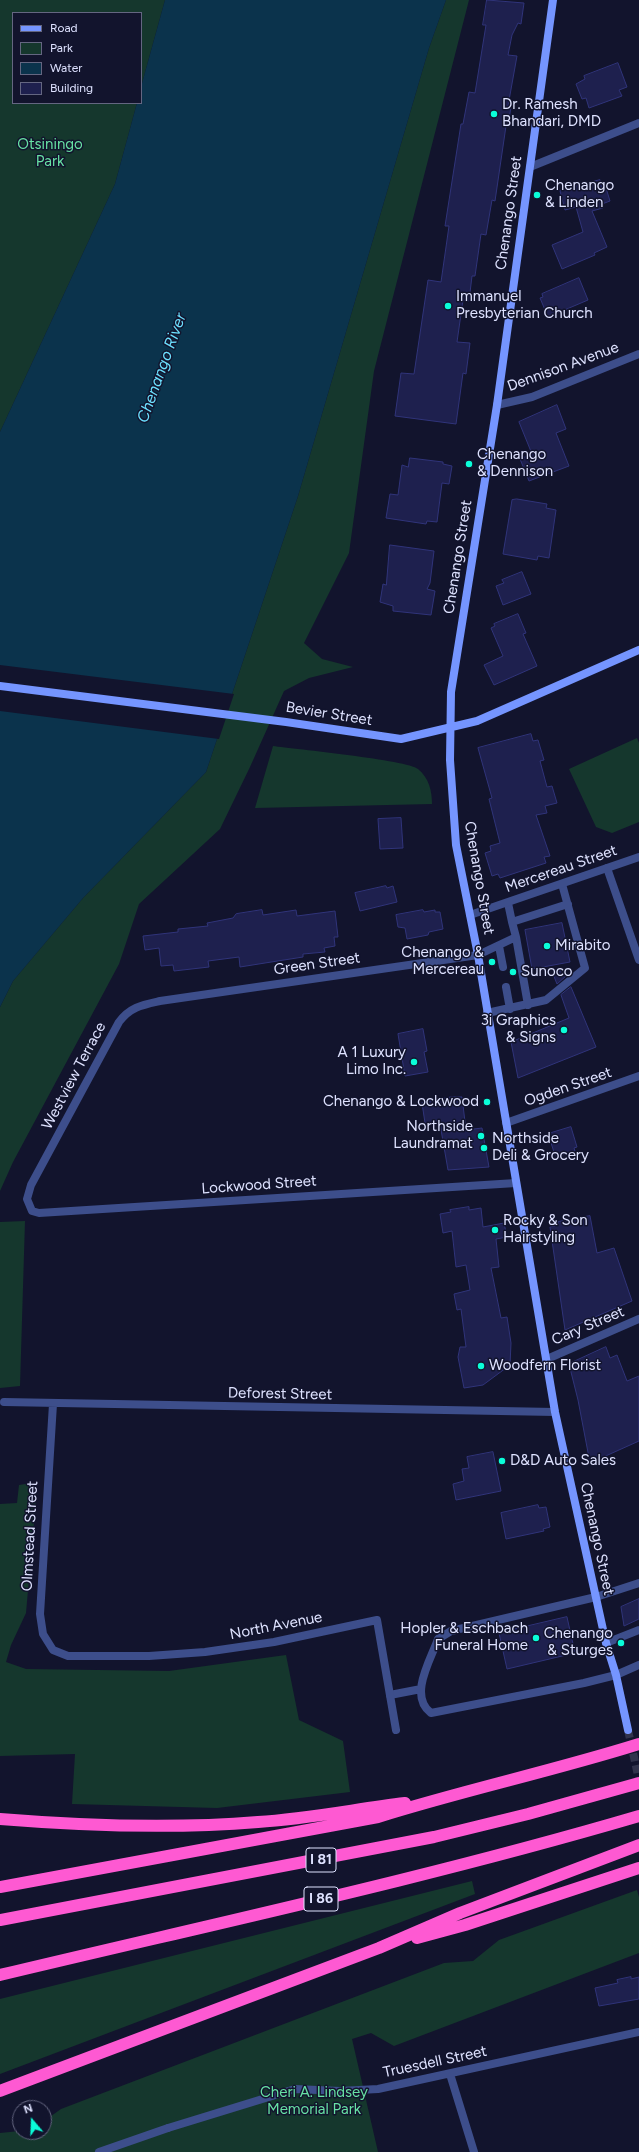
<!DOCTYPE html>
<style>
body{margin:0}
#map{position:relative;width:639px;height:2152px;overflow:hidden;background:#12142d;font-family:Figtree,sans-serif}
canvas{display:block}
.legend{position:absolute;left:12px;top:12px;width:130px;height:92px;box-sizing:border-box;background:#12142d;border:1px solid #646681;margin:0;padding:5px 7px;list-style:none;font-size:12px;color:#dee2ff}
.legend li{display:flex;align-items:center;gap:8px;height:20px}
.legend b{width:20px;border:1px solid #646681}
.north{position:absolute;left:12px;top:2100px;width:40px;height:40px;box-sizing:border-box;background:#12142d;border:1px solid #646681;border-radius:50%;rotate:341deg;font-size:11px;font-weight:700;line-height:16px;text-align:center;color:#dee2ff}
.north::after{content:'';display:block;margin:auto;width:14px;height:18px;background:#0afed9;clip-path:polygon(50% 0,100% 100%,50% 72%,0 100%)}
</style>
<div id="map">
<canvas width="639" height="2152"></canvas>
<ul class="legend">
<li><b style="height:5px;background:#7595ff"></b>Road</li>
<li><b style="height:11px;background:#15372d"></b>Park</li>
<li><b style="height:11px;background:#0b334c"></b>Water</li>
<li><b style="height:11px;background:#1e204e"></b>Building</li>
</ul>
<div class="north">N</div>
</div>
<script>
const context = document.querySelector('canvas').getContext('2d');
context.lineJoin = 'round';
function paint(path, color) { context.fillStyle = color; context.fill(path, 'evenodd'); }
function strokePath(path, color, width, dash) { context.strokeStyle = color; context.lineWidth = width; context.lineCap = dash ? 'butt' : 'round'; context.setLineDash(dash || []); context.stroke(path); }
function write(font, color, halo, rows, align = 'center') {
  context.font = font + ' Figtree,sans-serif'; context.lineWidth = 3; context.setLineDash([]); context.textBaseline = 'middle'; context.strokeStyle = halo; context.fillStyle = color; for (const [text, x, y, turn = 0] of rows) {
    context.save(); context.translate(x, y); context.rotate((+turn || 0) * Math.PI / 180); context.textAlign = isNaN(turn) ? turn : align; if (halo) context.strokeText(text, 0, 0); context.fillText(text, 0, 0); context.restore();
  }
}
const green = new Path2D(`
 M0,0H165L141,87V13H13V103H137L115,184L0,432Z
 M446,0H469L374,371L349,553L304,643L322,659L353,667L309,678L284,691L250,767L220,829L139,904L119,964L13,1162L0,1191V1007L13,981L83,898L206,772L298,496L429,48Z
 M637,738L639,743V822L612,833L596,827L569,769Z
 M273,746C294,749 408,760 418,769C429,778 432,791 432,804L255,808Z
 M25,1221L20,1386L0,1388V1222Z
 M32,1483L37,1488L26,1613L11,1645L6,1662L26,1669L169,1671L286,1655L299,1720L343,1741L350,1792L217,1808L72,1804L75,1754L0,1756V1504L17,1503L19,1485Z
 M472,1881L475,1894L0,2074V1999Z
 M637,1890L639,1897V1953L394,2046L371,2033L352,2039L378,2152H0V2133L20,2131L44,2132V2121L61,2109L444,1963L473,1961L499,1940Z`);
const water = new Path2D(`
 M165,0H446L429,48L298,496L206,772L83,898L13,981L0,1007V432L115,184L137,103H141V87Z`);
const pier = new Path2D(`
 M0,665L234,694L219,739L0,711Z`);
const building = new Path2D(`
 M487,0L524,3L521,24L518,23L512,35L508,55L517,56L508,106L511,107L508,126H506L495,201L492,200L486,235L481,234L475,276H472L469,301L463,300L457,342L470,343L466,374L463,373L456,424L395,416L401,373L414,374L428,280L441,282L449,226H445L461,124H463L469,92L475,93L486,25H483Z
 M618,63L627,87L619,90L622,96L589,108L586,98L582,99L576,84L585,79L584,76Z
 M600,180L602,189L606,188L610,201L602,204L603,208L592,211L607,247L594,253L595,255L562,269L552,245L583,232L576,207L565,210L560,191Z
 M579,278L588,300L548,317L540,298L543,297L542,294Z
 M557,405L566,429L556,433L569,466L529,481L520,459L532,454L519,422Z
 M410,458L443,462V464L452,466L449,484L442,483L437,522L427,521L426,524L386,518L390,494L398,495L402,465L408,467Z
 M517,499L547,504L546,508L556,510L549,558L538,556L537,560L503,554L512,500Z
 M390,545L434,551L430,583L427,589L435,591L431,615L393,611V606L380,602L383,584L386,585Z
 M522,572L531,594L503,605L496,586L504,583L502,580Z
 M518,614L526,633L523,634L537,666L494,685L484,665L503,656L491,628L495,626L494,624Z
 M531,734L533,741L538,740L544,760L540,761L547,787L552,786L557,803L545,806L547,813L536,815L550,856L544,857L546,863L500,878L498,874L492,876L485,853L491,851L490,846L500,843L489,799L492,798L478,748Z
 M401,818L403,848L380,849L378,819Z
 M386,886L387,888L393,886L397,902L360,911L355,893Z
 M262,910L263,915L296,910L297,916L335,911L338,937H334L335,946L324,948L325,952L303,954V957L265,963L240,967L239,957L208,961L209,967L174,971L173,965L161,966L159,948L145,950L143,936L178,932V929L208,926L207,923L233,918L236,914Z
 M423,910L424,912L435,910V912H440L443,929L429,932L428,935L407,939L405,928L398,927L396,915Z
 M562,923L570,962L532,969L525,930Z
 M564,970L566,976L557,984L553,974Z
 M571,987L596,1047L518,1078L511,1042L569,1018L561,995Z
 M423,1029L427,1051L424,1052L428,1072L405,1076L398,1034Z
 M451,1097H462L466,1130L482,1128L489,1167L448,1170L440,1124L425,1123L422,1103Z
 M571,1127L577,1147L574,1148L575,1151L559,1156L558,1154L555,1155L548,1134Z
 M469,1207V1210L481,1208L483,1227L504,1223L507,1237L496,1239L499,1267L491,1268L501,1318L507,1317L511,1343L510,1365L483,1385L464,1388L458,1357L460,1347H466L461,1309L457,1310L454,1294L470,1290L466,1265L456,1267L452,1231L443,1233L440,1214L451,1212L450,1210Z
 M590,1216L597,1253L614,1248L632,1301L565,1330L550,1227L558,1225V1222Z
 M606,1347L610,1358L617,1355L627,1381L639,1376V1441L590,1463L578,1400L569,1364Z
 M493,1452L501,1491L456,1500L453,1484L464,1481L462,1469L469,1468L467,1457Z
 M538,1505L539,1508L546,1507L550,1527L543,1529L544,1531L506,1539L501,1513Z
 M639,1599V1619L624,1626L621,1607Z
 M567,1617L575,1653L507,1669L499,1633Z
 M631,1977V1979L639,1977V1999L599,2006L595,1988L618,1983L617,1980Z`);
const secondaryTunnel = new Path2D(`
 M628,1730L639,1780`);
const lane = new Path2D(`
 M607,868L639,960
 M508,903L512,922L568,904
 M516,937L528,1005
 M499,946L503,967
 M478,955L516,937L512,922
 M506,987L510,1009
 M487,1013L546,1000L585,968L562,884
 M596,1597L451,1631L438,1639C431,1659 408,1696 431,1713L584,1683L616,1675L639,1665
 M606,1643L639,1630
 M390,1695L421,1689
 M99,2152L168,2128`);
const street = new Path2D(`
 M530,167L639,123
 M497,405L532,397L639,354
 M470,915L639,857
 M478,955L160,1001C142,1005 130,1007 119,1022L31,1185L27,1199L32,1211L39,1213L516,1183
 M506,1123L639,1076
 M547,1359L639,1319
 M4,1402L555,1412
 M53,1404L40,1614L43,1634L53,1650L68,1656H149L205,1652L274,1642L377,1620L396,1730
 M596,1597L639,1583
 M450,2074L474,2152
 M168,2128L295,2089L340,2091L378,2089L639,2032`);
const secondary = new Path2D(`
 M553,0L497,405L451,692L450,760L456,845L478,955L555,1412L606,1643L616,1675L628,1730
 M0,686L286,722L401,739L477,721L639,650`);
const highway = new Path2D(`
 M0,1819C86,1826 172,1829 258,1822C307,1819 356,1809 405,1803
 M0,1887L378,1817C464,1790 553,1771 639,1744
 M0,1920L434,1837L528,1814L639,1783
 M417,1938L465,1925L639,1868
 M0,1975C213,1924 428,1878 639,1816
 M0,2091L379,1948L460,1913L639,1845`);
const markers = [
 [494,114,4,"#0afed9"],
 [537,195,4,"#0afed9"],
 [448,306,4,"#0afed9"],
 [469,464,4,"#0afed9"],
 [547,946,4,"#0afed9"],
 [492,962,4,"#0afed9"],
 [513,972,4,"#0afed9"],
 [564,1030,4,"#0afed9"],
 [414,1062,4,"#0afed9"],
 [487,1102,4,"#0afed9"],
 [481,1136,4,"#0afed9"],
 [484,1148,4,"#0afed9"],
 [495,1230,4,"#0afed9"],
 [481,1366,4,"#0afed9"],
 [502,1461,4,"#0afed9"],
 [536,1638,4,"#0afed9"],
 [621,1643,4,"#0afed9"]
];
const shields = [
 [321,1860,30],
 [321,1899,34]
];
const shieldNames = [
 ["I 81",321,1860],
 ["I 86",321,1899]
];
const poiNames = [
 ["Dr. Ramesh",502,105],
 ["Bhandari, DMD",502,122],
 ["Chenango",545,186],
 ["& Linden",545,203],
 ["Immanuel",456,297],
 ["Presbyterian Church",456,314],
 ["Chenango",477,455],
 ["& Dennison",477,472],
 ["Mirabito",555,946],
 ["Chenango &",484,953,"right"],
 ["Mercereau",484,970,"right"],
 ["Sunoco",521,972],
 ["3i Graphics",556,1021,"right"],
 ["& Signs",556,1038,"right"],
 ["A 1 Luxury",406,1053,"right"],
 ["Limo Inc.",406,1070,"right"],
 ["Chenango & Lockwood",479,1102,"right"],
 ["Northside",473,1127,"right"],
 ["Laundramat",473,1144,"right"],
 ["Northside",492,1139],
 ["Deli & Grocery",492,1156],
 ["Rocky & Son",503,1221],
 ["Hairstyling",503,1238],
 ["Woodfern Florist",489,1366],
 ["D&D Auto Sales",510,1461],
 ["Hopler & Eschbach",528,1629,"right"],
 ["Funeral Home",528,1646,"right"],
 ["Chenango",613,1634,"right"],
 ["& Sturges",613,1651,"right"]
];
const parkNames = [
 ["Otsiningo",50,145],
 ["Park",50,162],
 ["Cheri A. Lindsey",314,2093],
 ["Memorial Park",314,2110]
];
const streetNames = [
 ["Chenango Street",509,213,-82],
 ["Dennison Avenue",563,367,-20],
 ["Chenango Street",458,557,-81],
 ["Bevier Street",329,714,9],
 ["Mercereau Street",561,869,-19],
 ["Chenango Street",479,878,80],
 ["Green Street",317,964,-8],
 ["Westview Terrace",74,1076,-62],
 ["Ogden Street",568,1087,-19],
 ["Lockwood Street",259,1185,-4],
 ["Cary Street",588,1326,-23],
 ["Deforest Street",280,1394,1],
 ["Olmstead Street",30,1536,-87],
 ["Chenango Street",597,1539,78],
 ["North Avenue",276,1626,-11],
 ["Truesdell Street",435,2062,-12]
];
const waterNames = [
 ["Chenango River",162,368,-70]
];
paint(green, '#15372d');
paint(water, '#0b334c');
paint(pier, '#12142d');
paint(building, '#1e204e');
strokePath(building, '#30347a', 1);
strokePath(secondaryTunnel, '#31334c', 8, [8, 4]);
strokePath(lane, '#3d4e8b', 8);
strokePath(street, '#3d4e8b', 8);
strokePath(secondary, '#7595ff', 8);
strokePath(highway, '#fe59d2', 12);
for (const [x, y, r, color] of markers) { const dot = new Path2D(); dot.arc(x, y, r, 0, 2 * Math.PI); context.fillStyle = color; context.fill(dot); strokePath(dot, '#12142d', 1.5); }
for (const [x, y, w] of shields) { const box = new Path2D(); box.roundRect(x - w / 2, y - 12, w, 24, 3); context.fillStyle = '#12142d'; context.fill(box); strokePath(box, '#dee2ff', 1); }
write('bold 14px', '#dee2ff', null, shieldNames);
write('15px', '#dee2ff', '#12142d', poiNames, 'left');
write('15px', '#67e1a4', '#12142d', parkNames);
write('15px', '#dee2ff', '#12142d', streetNames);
write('italic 16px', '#6ce0ff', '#12142d', waterNames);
</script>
